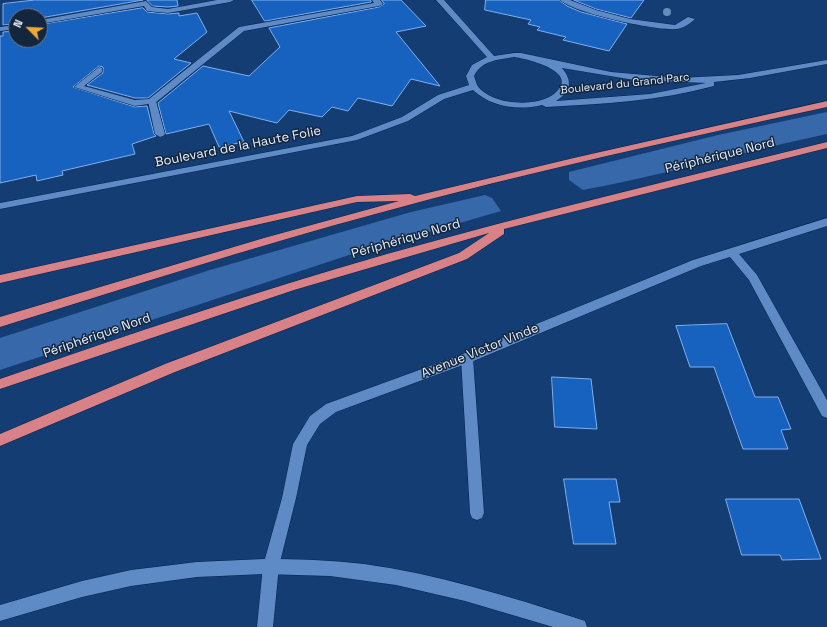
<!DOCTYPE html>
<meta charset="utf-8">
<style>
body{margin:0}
#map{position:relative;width:827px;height:627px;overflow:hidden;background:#143d73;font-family:"Space Grotesk",sans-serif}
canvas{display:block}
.north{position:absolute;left:8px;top:8px;width:40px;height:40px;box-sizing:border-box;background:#14263e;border:1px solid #68778a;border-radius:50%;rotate:294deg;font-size:11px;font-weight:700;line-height:16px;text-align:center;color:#e6f0fd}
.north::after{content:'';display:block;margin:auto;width:14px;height:18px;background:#eba939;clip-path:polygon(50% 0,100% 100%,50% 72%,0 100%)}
</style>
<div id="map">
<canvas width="827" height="627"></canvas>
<div class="north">N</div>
</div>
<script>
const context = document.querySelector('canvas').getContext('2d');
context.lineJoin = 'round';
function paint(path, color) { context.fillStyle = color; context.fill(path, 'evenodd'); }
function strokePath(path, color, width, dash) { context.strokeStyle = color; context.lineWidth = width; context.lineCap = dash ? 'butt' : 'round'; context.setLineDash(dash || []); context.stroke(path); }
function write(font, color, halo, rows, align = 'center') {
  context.font = font + ' "Space Grotesk",sans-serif'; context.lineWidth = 3; context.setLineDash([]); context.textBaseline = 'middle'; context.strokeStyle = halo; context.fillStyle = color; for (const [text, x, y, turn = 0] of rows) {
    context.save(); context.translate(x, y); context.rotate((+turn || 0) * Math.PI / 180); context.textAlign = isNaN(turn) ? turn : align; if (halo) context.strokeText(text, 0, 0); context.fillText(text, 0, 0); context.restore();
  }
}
const green = new Path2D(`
 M827,112V134C745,151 665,175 583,190L569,180V172L718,135Z
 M485,195L492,198L501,211L349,255L0,370V338L210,270L411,212Z`);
const building = new Path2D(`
 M35,0H143L40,18V16H16V24L3,25V4Z
 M147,0H177L178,6L168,7L153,6Z
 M252,0H371V2L265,21Z
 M382,0H401L426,26L396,32L440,86L411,79L392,106L358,98L348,111L332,107L322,117L289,110L277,123L229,111L244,142L219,147L209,124L166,134L158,103L203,66L249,76L280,47L269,28L379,7L384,4Z
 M486,0H559L567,6L581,12L627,24L609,51L563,40L566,37L537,30L540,27L528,24L531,20L485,10Z
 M574,0H644L631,18L596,9Z
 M143,8L147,12L168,14L179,13V16L197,13L207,32L174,59L191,63L148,98H135L87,85L103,73V67L99,66L73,87L135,107L147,106L154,134L156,136L132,144L135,154L62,171L63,175L37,181L36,175L0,183V36H3V32L16,31V40H40V25Z
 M727,324L755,397H778L791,429L781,430L788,449H743L714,367H690L676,326Z
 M552,377L591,379L597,429L555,427Z
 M564,479H616L620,502H609L616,544H574Z
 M726,499H799L821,559L782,560L780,555H742Z`);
const lane = new Path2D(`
 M152,98L156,101L165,134L163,136L160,137L155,134L148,101Z
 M467,353L471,354L473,358L484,513L482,518L477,520L472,518L470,513L461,358L463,354Z`);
const street = new Path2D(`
 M217,0H234L230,2L168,13L147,11L144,6L40,24V20L146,1L152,7L168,9Z
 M372,0H380L383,4L379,6L244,31L155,103L135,106L74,87L99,67L102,68V72L84,86L135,100L149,99L239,27L374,3Z
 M560,0H570L596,10L630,19L675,25L688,17L695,19C691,23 682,29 676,29C656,31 574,13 560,0Z
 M16,25V29L0,31V27Z
 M827,218V226L739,254L757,275L827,400V418L822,416L749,280L730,257L701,266L471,362L336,412L320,424L307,445L296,498L279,566L273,627H257L263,566L282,498L293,444L310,416L326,404L463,354L693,260Z`);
const secondary = new Path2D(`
 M436,0H444L494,56L514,53H521L611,72L679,78L738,75L827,60V64L750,78L714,82V86C659,101 603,104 546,107L542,105C518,111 491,107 473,90L444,99L408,121L357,140L0,209V203L352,136L402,117L438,95L469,85L466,76L472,65L487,57ZM514,57C528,59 582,72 554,94C536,108 490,105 477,85C476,82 475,79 474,76C482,60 498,60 514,57ZM562,68L634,80L706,83L650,94L556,101C571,92 573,81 562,68Z
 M264,559C297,559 330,560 364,564C437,574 508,596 579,619L585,621L587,627H553L465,601L396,585L330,576L264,574L197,577L131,586L82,597L0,621V605L82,581L131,570L197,562Z`);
const highway = new Path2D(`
 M827,101V107C677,140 527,172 379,213C252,247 126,288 0,327V317L264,238L399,201L357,202L0,283V275L357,196L410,194L415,196L578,157Z
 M827,142V148L504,229V234L467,259L175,372L0,446V434L165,364L459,253L489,233L294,290L0,389V379C128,335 257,291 387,254C533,213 680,178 827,142Z`);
const trees = [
 [667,12]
];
const farStreetnames = [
 ["Boulevard du Grand Parc",625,84,-6]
];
const streetNames = [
 ["Boulevard de la Haute Folie",238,147,-11],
 ["Périphérique Nord",720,156,-14],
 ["Périphérique Nord",406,239,-16],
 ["Périphérique Nord",97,336,-19],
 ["Avenue Victor Vinde",480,351,-22]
];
paint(green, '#3768aa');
paint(building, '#1662be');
strokePath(building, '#81afed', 1);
strokePath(lane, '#05244c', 1);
strokePath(street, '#05244c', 1);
strokePath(secondary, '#05244c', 1);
strokePath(highway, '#05244c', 1);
paint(lane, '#5e8ac6');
paint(street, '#5e8ac6');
paint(secondary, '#5e8ac6');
paint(highway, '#d88287');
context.fillStyle = '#658bbd';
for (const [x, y] of trees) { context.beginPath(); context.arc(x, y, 4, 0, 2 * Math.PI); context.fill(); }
write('11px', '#e6f0fd', '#14263e', farStreetnames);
write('13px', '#e6f0fd', '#14263e', streetNames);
</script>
